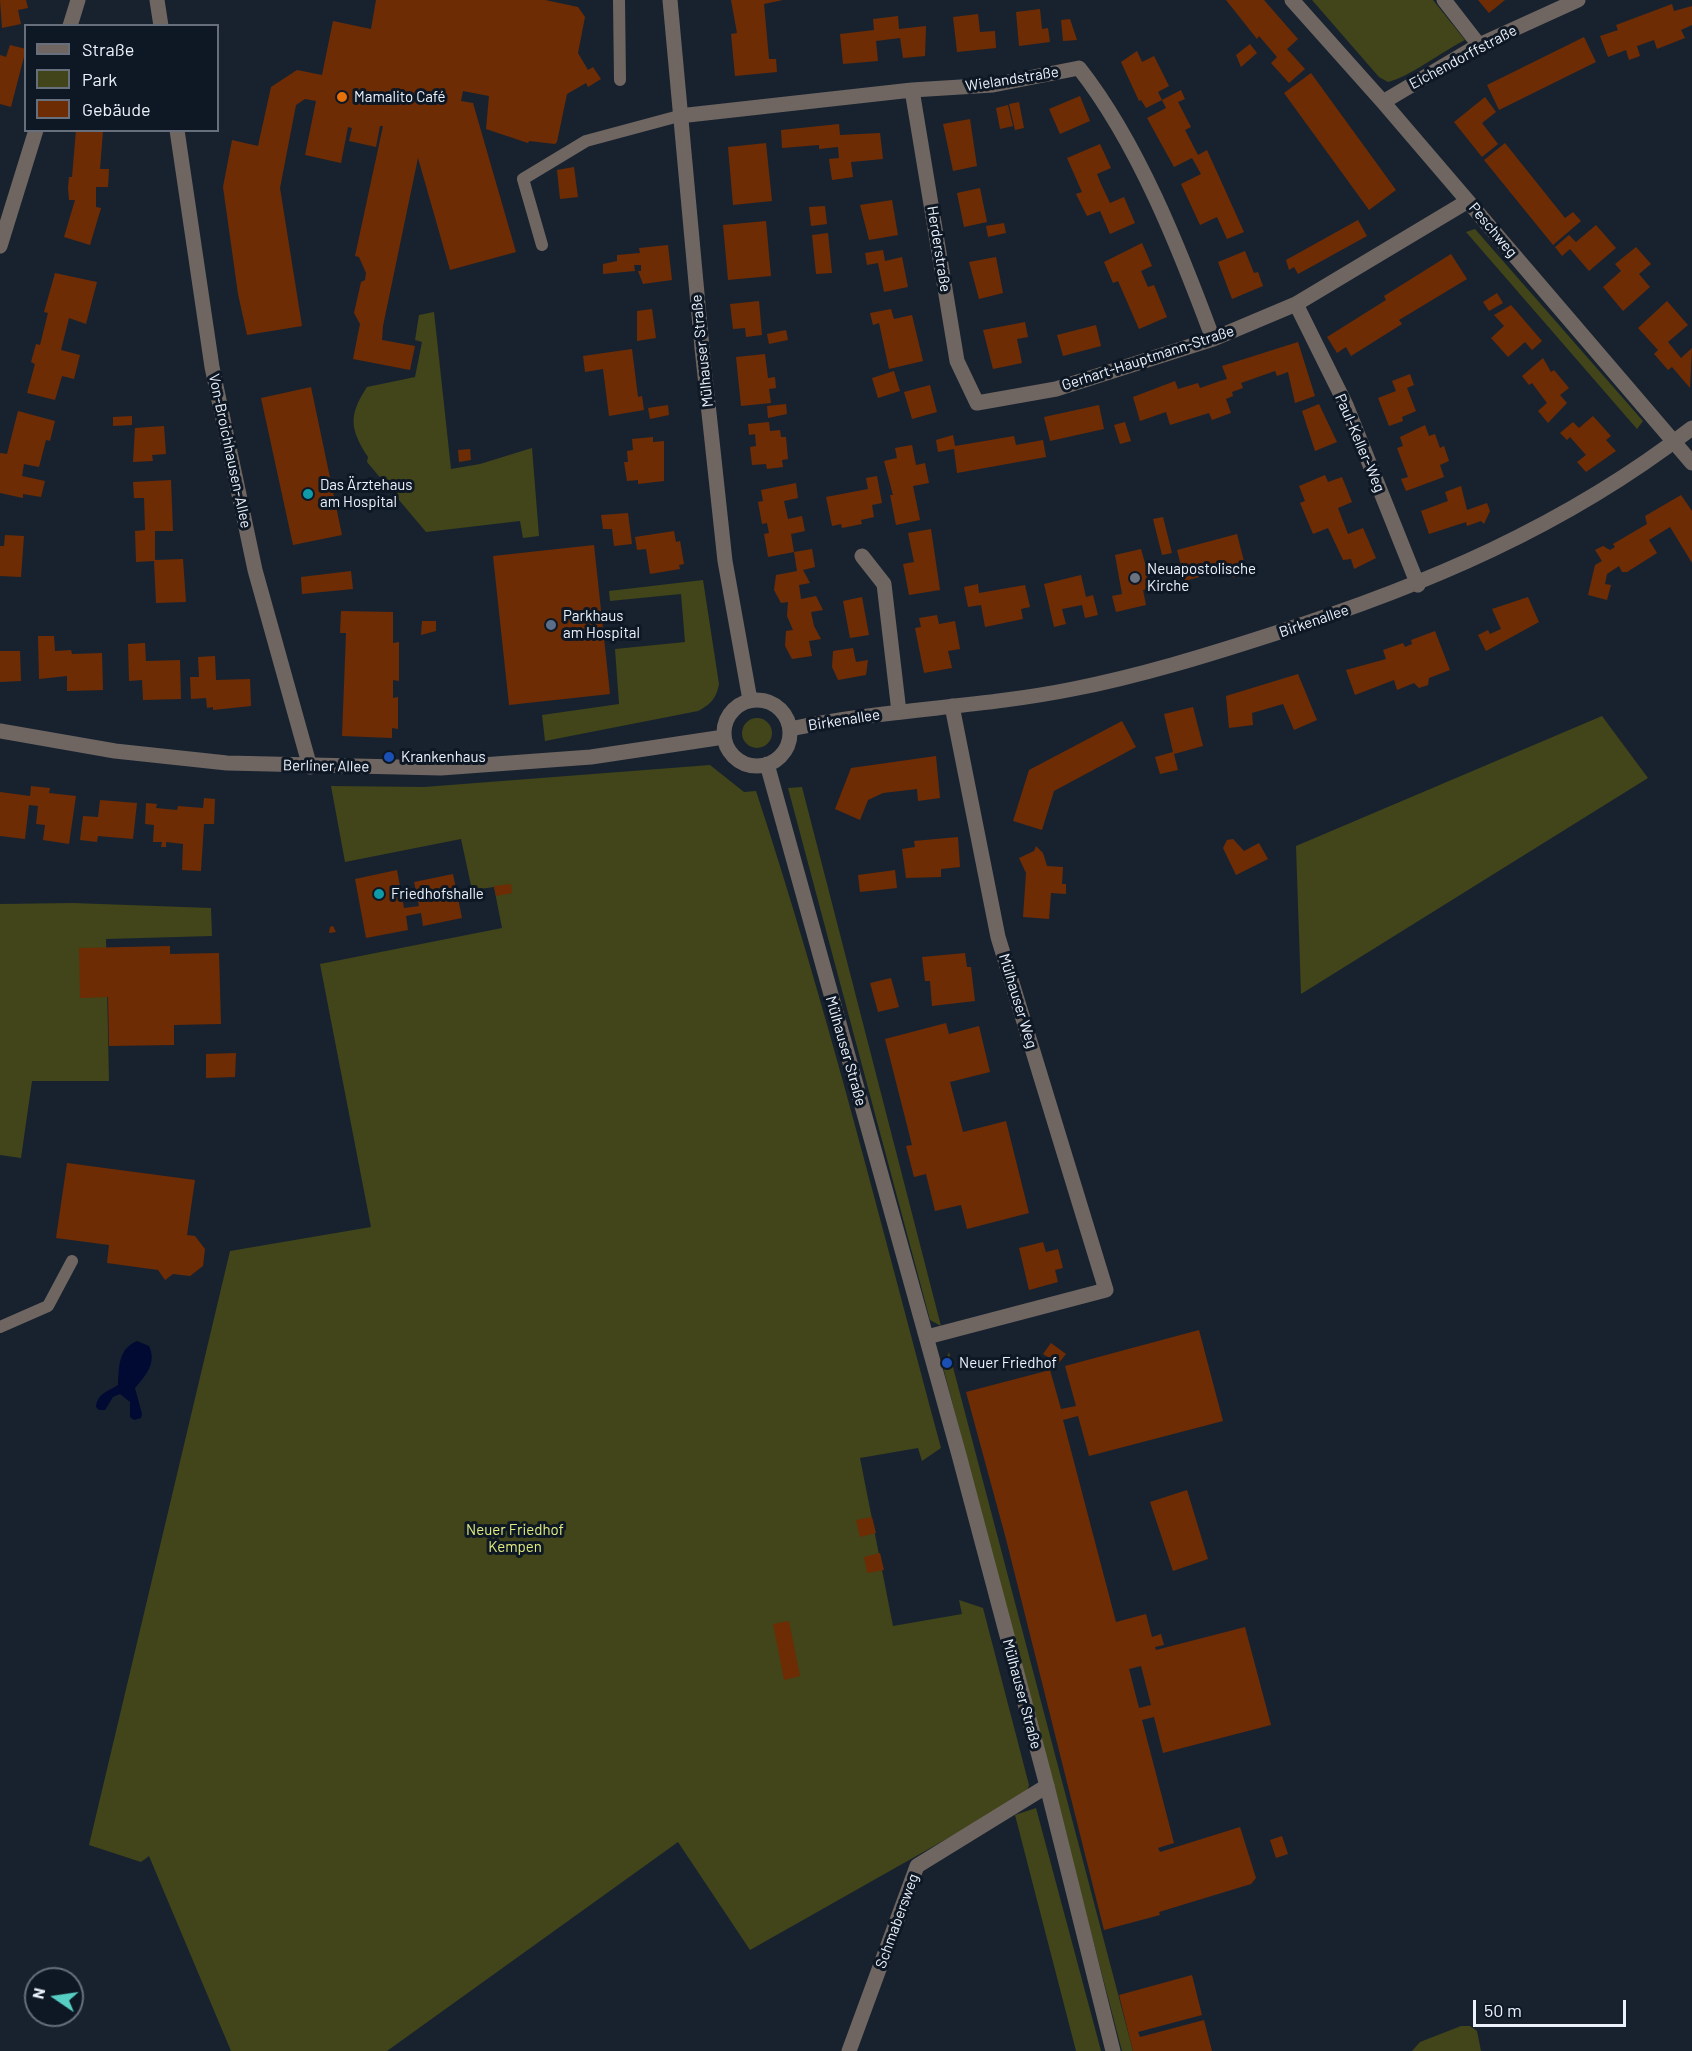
<!DOCTYPE html>
<meta charset="utf-8">
<style>
body{margin:0}
#map{position:relative;width:1692px;height:2051px;overflow:hidden;background:#18222f;font-family:Barlow,sans-serif}
canvas{display:block}
.legend{position:absolute;left:24px;top:24px;width:195px;height:108px;box-sizing:border-box;background:#0e1825;border:2px solid #666f7b;margin:0;padding:8px 10px;list-style:none;font-size:18px;color:#ebf2fb}
.legend li{display:flex;align-items:center;gap:12px;height:30px}
.legend b{width:30px;border:2px solid #666f7b}
.north{position:absolute;left:24px;top:1967px;width:60px;height:60px;box-sizing:border-box;background:#0e1825;border:2px solid #666f7b;border-radius:50%;rotate:283deg;font-size:16px;font-weight:700;line-height:24px;text-align:center;color:#ebf2fb}
.north::after{content:'';display:block;margin:auto;width:21px;height:27px;background:#56cec3;clip-path:polygon(50% 0,100% 100%,50% 72%,0 100%)}
.scale{position:absolute;left:1473px;top:2000px;width:153px;height:27px;box-sizing:border-box;border:3px solid #ebf2fb;border-top:0;padding-left:8px;font-size:18px;line-height:21px;white-space:nowrap;color:#ebf2fb;-webkit-text-stroke:4px #0e1825;paint-order:stroke}
</style>
<div id="map">
<canvas width="1692" height="2051"></canvas>
<ul class="legend">
<li><b style="height:8px;background:#6f6661"></b>Straße</li>
<li><b style="height:16px;background:#414519"></b>Park</li>
<li><b style="height:16px;background:#6e2c04"></b>Gebäude</li>
</ul>
<div class="north">N</div>
<div class="scale">50 m</div>
</div>
<script>
const context = document.querySelector('canvas').getContext('2d');
context.lineJoin = 'round';
function paint(path, color) { context.fillStyle = color; context.fill(path, 'evenodd'); }
function strokePath(path, color, width, dash) { context.strokeStyle = color; context.lineWidth = width; context.lineCap = dash ? 'butt' : 'round'; context.setLineDash(dash || []); context.stroke(path); }
function write(font, color, halo, rows, align = 'center') {
  context.font = font + ' Barlow,sans-serif'; context.lineWidth = 6; context.setLineDash([]); context.textBaseline = 'middle'; context.strokeStyle = halo; context.fillStyle = color; for (const [text, x, y, turn = 0] of rows) {
    context.save(); context.translate(x, y); context.rotate((+turn || 0) * Math.PI / 180); context.textAlign = isNaN(turn) ? turn : align; if (halo) context.strokeText(text, 0, 0); context.fillText(text, 0, 0); context.restore();
  }
}
const green = new Path2D(`
 M1312,0H1433L1465,40C1443,51 1409,77 1388,82L1379,77Z
 M1475,229L1643,421L1637,429L1466,232Z
 M434,312L451,469L480,464L532,448L539,536L523,538L520,521L426,532L367,462L368,457C350,429 348,416 367,387L415,377L422,342L415,340L419,315Z
 M703,580L719,684C716,699 711,704 698,711L545,741L542,715L619,704L615,649L685,642L681,594L610,601L609,591Z
 M1602,716L1648,778L1301,994L1296,846Z
 M742 733a15 15 0 1 1 30 0a15 15 0 1 1-30 0Z
 M710,765L744,792L756,791C827,1007 882,1228 941,1448L922,1461L918,1448L860,1458L893,1626L962,1614L959,1600L983,1608L1029,1785L1026,1794L750,1950L678,1842L387,2051H231L149,1856L141,1862L89,1845L230,1251L371,1227L320,964L502,928L494,887L472,890L461,839L345,862L331,786L424,787Z
 M802,787L941,1326L930,1320L788,788Z
 M73,903L211,908L212,936L106,939L109,1081H32L21,1158L0,1155V904Z
 M949,1352L1133,2051H1122L943,1367Z
 M1036,1808L1101,2051H1076L1015,1815Z
 M1461,2026H1470L1477,2031L1481,2051H1412L1420,2042Z`);
const water = new Path2D(`
 M137,1341L149,1346C157,1363 146,1375 135,1388L142,1414L141,1418L134,1420L130,1417V1402L120,1394L113,1397L105,1410H99L96,1407C97,1394 108,1391 118,1385C119,1367 118,1349 137,1341Z`);
const building = new Path2D(`
 M0,0H26L28,8L18,10L21,24L2,28Z
 M376,0H545L578,7L585,17L578,53L588,70L593,67L601,79L588,87L586,83L567,94L557,142L555,144L529,141L528,143L486,129L489,96L463,91L461,101L473,103L516,252L450,270L418,158L383,326L382,340L415,346L410,370L353,359L360,324L354,313L361,282L365,280L366,273L359,257L355,256L383,126H380L376,147L349,141L352,128L348,127L341,163L305,155L316,101L305,99L296,105L280,188L302,326L247,335L238,294L223,187L232,140L258,146L271,87L297,70L322,75L333,21L371,29Z
 M731,0H783L764,4L769,59H776L777,72L735,76L731,34L737,33Z
 M1226,0H1264L1298,39L1287,49L1305,69L1289,83L1271,63L1277,57L1259,36L1257,39Z
 M1478,0H1505L1489,13Z
 M1672,4L1674,11L1692,6V25L1681,30L1685,38L1657,49L1654,40L1637,46L1640,56L1629,60L1626,50L1608,57L1600,36L1618,30L1616,25Z
 M1040,9L1042,29L1048,28L1050,42L1019,46L1016,12Z
 M978,14L980,32L995,31L996,48L957,52L953,17Z
 M898,16L899,29L926,26L925,56L903,58L900,38L876,41L878,61L843,64L840,34L874,30L873,19Z
 M1070,19L1077,40L1063,41L1061,20Z
 M1584,37L1596,62L1499,110L1487,85Z
 M1250,44L1257,53L1241,67L1236,55Z
 M10,45L26,49L11,107L0,104V55L6,57Z
 M1137,51L1142,62L1154,56L1169,86L1158,92L1162,100L1146,108L1141,100L1139,101L1121,62Z
 M1311,73L1396,190L1369,210L1284,93Z
 M1181,90L1185,99L1178,102L1191,127L1185,130L1198,155L1207,150L1244,232L1227,239L1217,217L1200,225L1181,184L1201,174L1192,158L1174,167L1147,118L1166,108L1162,100Z
 M1080,96L1090,121L1060,134L1049,109Z
 M1485,97L1496,112L1482,123L1498,144L1482,157L1454,122Z
 M1019,102L1024,128L1015,130L1009,104Z
 M1008,105L1013,126L1000,129L996,108Z
 M970,119L977,166L953,171L943,124Z
 M839,124L840,135L880,133L883,159L851,162L853,177L832,180L829,159L839,158L838,147L819,149V145L782,148L781,130Z
 M76,130L103,131L100,169H109L108,187H96V207L101,208L90,245L64,237L75,200H69L68,188L69,177H72Z
 M766,143L772,201L733,205L728,147Z
 M1505,143L1565,218L1573,212L1581,221L1553,245L1484,160Z
 M1100,144L1111,168L1097,174L1101,184L1110,203L1124,197L1135,223L1110,234L1100,211L1087,216L1076,194L1082,192L1067,158Z
 M574,167L578,197L560,199L557,170Z
 M980,188L987,222L964,227L957,193Z
 M892,200L898,235L869,240L860,205Z
 M825,206L827,224L811,226L809,207Z
 M1358,220L1367,236L1298,274L1294,267L1289,270L1286,260Z
 M766,221L771,276L728,280L723,225Z
 M1004,223L1006,233L988,237L986,226Z
 M1596,225L1616,248L1589,271L1570,249L1562,256L1555,247L1569,235L1576,242Z
 M828,233L832,273L816,274L812,235Z
 M1142,243L1152,266L1141,271L1148,287L1154,285L1167,317L1139,329L1118,281L1113,283L1104,262Z
 M668,245L672,280L643,284L638,271H641V265H634L635,271L603,274V264L617,261V255L640,253L639,248Z
 M1636,247L1651,264L1639,274L1650,287L1623,311L1603,287L1621,271L1615,264Z
 M883,250L885,261L902,257L908,287L884,292L878,263L867,265L865,253Z
 M1245,251L1254,273L1258,272L1263,286L1232,299L1218,262Z
 M1451,254L1467,279L1399,320L1402,324L1351,356L1346,347L1337,353L1327,337L1386,300L1384,296Z
 M996,257L1003,293L979,299L969,262Z
 M55,273L97,282L86,324L69,318L61,350L80,355L74,379L62,376L55,400L27,393L35,364L31,362L36,344L40,345L48,313L44,312Z
 M1497,293L1503,303L1489,311L1483,302Z
 M759,301L762,335L746,337L745,328L733,329L730,304Z
 M1667,301L1688,325L1668,342L1681,358L1692,348L1690,388L1672,367L1668,370L1654,354L1658,350L1638,328Z
 M1511,305L1542,341L1532,350L1525,342L1508,357L1491,338L1504,326L1494,315Z
 M652,309L656,338L637,341V311Z
 M891,309L894,319L912,315L923,361L889,369L879,323L873,325L870,313Z
 M1025,322L1028,337L1017,339L1022,363L993,369L983,330Z
 M1096,325L1101,346L1063,356L1057,335Z
 M786,330L788,340L769,344L767,334Z
 M1298,342L1315,396L1295,403L1288,372L1277,376L1275,371L1241,383L1243,388L1232,392L1233,396L1226,399L1231,413L1212,420L1209,413L1170,425L1166,412L1140,421L1133,397L1175,381L1178,389L1198,383L1200,388L1220,381L1227,379L1222,366Z
 M632,349L638,397L642,396L644,410L609,416L603,369L585,372L583,356Z
 M765,354L768,378L775,377L776,388L769,389L771,403L741,406L736,357Z
 M1543,358L1551,372L1554,370L1569,388L1560,395L1567,403L1548,423L1538,411L1547,403L1532,383L1529,385L1522,376Z
 M894,371L900,391L878,398L872,378Z
 M1410,374L1414,385L1407,388L1416,411L1402,417L1403,421L1389,426L1378,398L1396,391L1392,381Z
 M930,385L937,412L912,419L904,392Z
 M311,387L342,535L293,545L261,398Z
 M786,404L787,414L768,418L767,406Z
 M1319,404L1337,442L1315,451L1302,411Z
 M668,405L669,415L650,419L648,408Z
 M1099,405L1104,429L1050,441L1044,417Z
 M18,411L55,421L50,441L46,440L39,467L24,464L22,476L45,481L41,497L23,494V498L0,493V453L7,454Z
 M132,416V425L113,426V417Z
 M1593,416L1611,436L1606,440L1616,451L1586,472L1577,462L1586,455L1570,437L1567,440L1560,433L1573,422L1579,428Z
 M769,422L770,431L780,430L781,437H786L788,459L782,460L783,467L767,469L766,464L752,465L750,447L756,446L755,434L749,435L748,424Z
 M1125,422L1131,441L1120,444L1114,425Z
 M1425,425L1429,436L1435,434L1440,448L1444,446L1449,461L1440,465L1444,477L1406,491L1401,479L1408,477L1397,448L1403,446L1400,437Z
 M164,426L166,454L152,455L153,461L133,462L135,428Z
 M953,435L955,446L1014,436L1016,445L1043,440L1046,457L957,473L954,449L938,452L936,440Z
 M653,437V442L664,441V481L638,484V480L627,481L624,462H628L627,451L633,450L632,439Z
 M912,445L916,465L925,463L929,483L913,486L920,520L896,525L890,495H893L884,461L897,458L895,448Z
 M470,449L471,460L459,462L458,450Z
 M1325,475L1328,482L1342,477L1352,502L1338,508L1348,534L1363,528L1376,558L1354,569L1351,559L1343,560L1328,528L1313,534L1300,503L1305,501L1299,486Z
 M877,476L882,503L872,505L874,517L861,520L862,524L842,528L841,524L832,526L826,497L868,489L866,478Z
 M171,480L173,531H155V560L183,559L186,602L156,603L154,561L136,562L135,531L145,530L144,498H134L133,482Z
 M796,483L798,498L784,501L788,519L802,516L805,531L791,534L794,552L812,549L815,567L803,570L810,583L799,585L801,599L816,596L823,610L811,612L814,626L821,639L809,641L812,656L792,659L785,646L786,631L793,630L787,616L788,602L781,603L774,590L776,575L797,571L794,552L768,557L764,534L769,533L767,523L762,524L758,502L763,501L761,490Z
 M1461,486L1467,510L1487,503L1490,511L1484,524L1481,521L1467,526L1466,522L1429,534L1421,511L1448,501L1445,492Z
 M1681,495L1692,511V563L1670,527L1649,540L1657,553L1627,572H1622L1619,566L1607,574L1605,584L1611,585L1607,600L1588,595L1595,565L1602,561L1595,550L1603,546L1610,550L1615,547L1613,544L1647,524L1645,516Z
 M628,513L632,544L614,546L612,529H603L601,515Z
 M1163,517L1172,553L1162,555L1153,519Z
 M931,529L940,590L909,595L903,564L914,562L908,533Z
 M674,531L676,542L680,541L684,564L679,565L680,569L650,574L646,549L637,550L635,537Z
 M1237,534L1247,573L1233,577L1230,568L1185,581L1177,550Z
 M5,535L24,536L21,577L0,576V546H4Z
 M594,545L610,694L509,705L493,556Z
 M1141,549L1152,588L1143,590L1146,605L1116,612L1112,596L1122,594L1115,555Z
 M351,571L353,589L302,594L301,577Z
 M1081,575L1086,597L1093,595L1098,615L1085,618L1082,605L1062,609L1066,624L1054,627L1044,584Z
 M978,584L979,593L1025,585L1030,607L1021,609L1023,619L985,627L981,605L968,607L964,587Z
 M862,597L869,635L850,638L843,601Z
 M1528,597L1539,622L1486,651L1478,635L1488,630L1490,634L1501,629L1492,609Z
 M341,611L393,612V643L399,642V681L393,680V698L398,697V729L392,728V738L342,736L346,633H340Z
 M937,615L939,624L955,621L960,649L948,651L952,668L924,673L915,628L921,627L919,618Z
 M422,621H436V631L421,635Z
 M1435,631L1450,670L1429,678L1428,685L1419,688L1414,683L1397,690L1394,680L1355,695L1346,670L1386,659L1383,650L1403,643L1405,647L1412,644L1411,640Z
 M38,636H54L55,651L71,650L72,654L102,653L103,690L67,691V676L39,679Z
 M145,643L146,661L180,660L181,699L143,700L142,680L129,681L128,644Z
 M853,648L856,662L868,660L866,675L838,680L832,667L833,651Z
 M0,651H20L21,681L0,682Z
 M215,656L216,680L250,679L251,706L213,710V707L207,708L206,698L191,699L190,677H199L198,657Z
 M1298,674L1317,720L1294,730L1283,704L1252,713L1253,725L1229,728L1226,696Z
 M1193,707L1203,746L1174,754L1178,770L1160,774L1155,757L1173,752L1164,714Z
 M1122,721L1136,747L1054,791L1042,830L1013,821L1029,770Z
 M936,756L940,798L918,801L917,789L883,793L868,800L860,820L835,809L851,768Z
 M31,786L50,788L49,793L76,796L69,844L43,840L45,825L36,824L38,806L29,805L25,839L0,836V792L30,796Z
 M204,798L215,799L214,824H204L201,871L182,870L183,844L166,842V847H161L162,842H153L154,825L145,824L146,803L157,804L156,808L177,810L178,806L203,808Z
 M100,800L137,803L133,839L98,836L97,842L80,840L83,816L98,817Z
 M958,837L960,867L941,869V877L906,878L902,849L915,847L914,841Z
 M1233,839L1244,851L1259,843L1268,859L1236,875L1223,848L1227,840Z
 M1036,846L1043,853L1047,866L1063,867L1062,884H1066V894L1051,893L1049,919L1023,917L1026,873L1019,858L1034,851Z
 M397,870L404,908L419,906L414,882L453,874L462,918L423,926L421,913L406,916L408,930L366,938L355,879Z
 M895,870L897,888L860,892L858,875Z
 M511,884L512,893L496,896L494,886Z
 M333,926L336,932L329,933L330,927Z
 M170,946V954L219,953L221,1024L174,1025V1045L109,1046L108,997L80,998L79,948Z
 M965,953L967,967H971L975,1001L932,1006L930,981H925L922,957Z
 M891,978L899,1007L878,1012L870,983Z
 M946,1023L949,1034L979,1026L990,1072L950,1082L963,1132L1006,1121L1029,1213L967,1229L961,1205L935,1211L926,1174L914,1177L906,1146L912,1145L885,1039Z
 M236,1053L235,1077L206,1078V1054Z
 M67,1163L195,1180L187,1235L195,1236L205,1249L203,1266L190,1276L173,1274L165,1280L158,1270L107,1263L109,1245L56,1238Z
 M1043,1242L1046,1252L1058,1249L1063,1268L1055,1270L1058,1282L1029,1290L1019,1248Z
 M1199,1330L1223,1421L1089,1456L1078,1416L1063,1420L1116,1622L1146,1614L1152,1637L1161,1634L1164,1645L1155,1647L1156,1650L1245,1627L1271,1725L1163,1753L1154,1717L1142,1720L1174,1843L1158,1848L1160,1852L1240,1827L1256,1878L1251,1884L1159,1912L1160,1915L1104,1930L1006,1539L966,1392L1050,1370L1061,1409L1076,1406L1065,1366ZM1141,1666L1151,1705L1139,1708L1129,1669Z
 M1051,1343L1066,1354L1058,1364L1043,1354Z
 M1187,1490L1208,1559L1173,1571L1150,1502Z
 M872,1517L876,1533L860,1537L856,1520Z
 M880,1553L884,1570L867,1573L864,1557Z
 M789,1621L800,1676L784,1680L773,1624Z
 M1282,1836L1288,1854L1276,1858L1270,1840Z
 M1192,1975L1202,2015L1138,2032L1140,2037L1204,2020L1212,2051H1133L1119,1995Z`);
const service = new Path2D(`
 M619,0L620,80
 M542,245L523,179L586,141L679,116
 M0,1327L48,1306L72,1261`);
const minor = new Path2D(`
 M157,0L161,26
 M1292,0L1383,102L1692,463
 M1444,0L1479,45
 M70,26L78,0
 M912,90L957,361L977,403L1056,389L1213,339L1296,304L1468,201
 M1383,102L1479,45L1578,0
 M679,116L912,90L993,85L1079,68C1138,143 1180,250 1213,339
 M177,130L212,367L255,570L310,767
 M0,246L36,130
 M1296,304L1346,405L1418,585
 M862,556L884,584L899,712
 M927,1337L1106,1290L998,937L952,706
 M849,2051L917,1866L1047,1786`);
const tertiary = new Path2D(`
 M670,0L702,348L725,561L750,700
 M724 733a33 33 0 1 1 66 0a33 33 0 1 1-66 0Z
 M790,729C883,709 979,708 1073,689C1140,676 1208,655 1273,634C1424,586 1566,526 1692,428
 M0,731L115,751L227,763L441,768L591,757L724,737
 M767,764L959,1455L1047,1786L1113,2051`);
const markers = [
 [342,97,6,"#e8710a"],
 [308,494,6,"#0f9aa8"],
 [1135,578,6,"#6b7280"],
 [551,625,6,"#5c6f8a"],
 [389,757,6,"#1a4fb4"],
 [379,894,6,"#0f9aa8"],
 [947,1363,6,"#1a4fb4"]
];
const streetNames = [
 ["Eichendorffstraße",1463,57,-28],
 ["Wielandstraße",1012,79,-9],
 ["Peschweg",1493,230,50],
 ["Herderstraße",939,249,81],
 ["Mülhauser Straße",702,351,-96],
 ["Gerhart-Hauptmann-Straße",1148,358,-18],
 ["Paul-Keller-Weg",1360,443,67],
 ["Von-Broichhausen-Allee",230,451,78],
 ["Birkenallee",1314,621,-19],
 ["Birkenallee",844,720,-9],
 ["Berliner Allee",326,766,1],
 ["Mülhauser Weg",1018,1001,73],
 ["Mülhauser Straße",846,1051,74],
 ["Mülhauser Straße",1022,1694,75],
 ["Schmabersweg",897,1921,-70]
];
const poiNames = [
 ["Mamalito Café",354,97],
 ["Das Ärztehaus",320,485],
 ["am Hospital",320,502],
 ["Neuapostolische",1147,569],
 ["Kirche",1147,586],
 ["Parkhaus",563,616],
 ["am Hospital",563,633],
 ["Krankenhaus",401,757],
 ["Friedhofshalle",391,894],
 ["Neuer Friedhof",959,1363]
];
const parkNames = [
 ["Neuer Friedhof",515,1530],
 ["Kempen",515,1547]
];
paint(green, '#414519');
paint(water, '#000a32');
paint(building, '#6e2c04');
strokePath(service, '#6f6661', 12);
strokePath(minor, '#6f6661', 15);
strokePath(tertiary, '#6f6661', 15);
for (const [x, y, r, color] of markers) { const dot = new Path2D(); dot.arc(x, y, r, 0, 2 * Math.PI); context.fillStyle = color; context.fill(dot); strokePath(dot, '#0e1825', 2); }
write('15px', '#ebf2fb', '#0e1825', streetNames);
write('15px', '#ebf2fb', '#0e1825', poiNames, 'left');
write('15px', '#e2ed7f', '#0e1825', parkNames);
</script>
